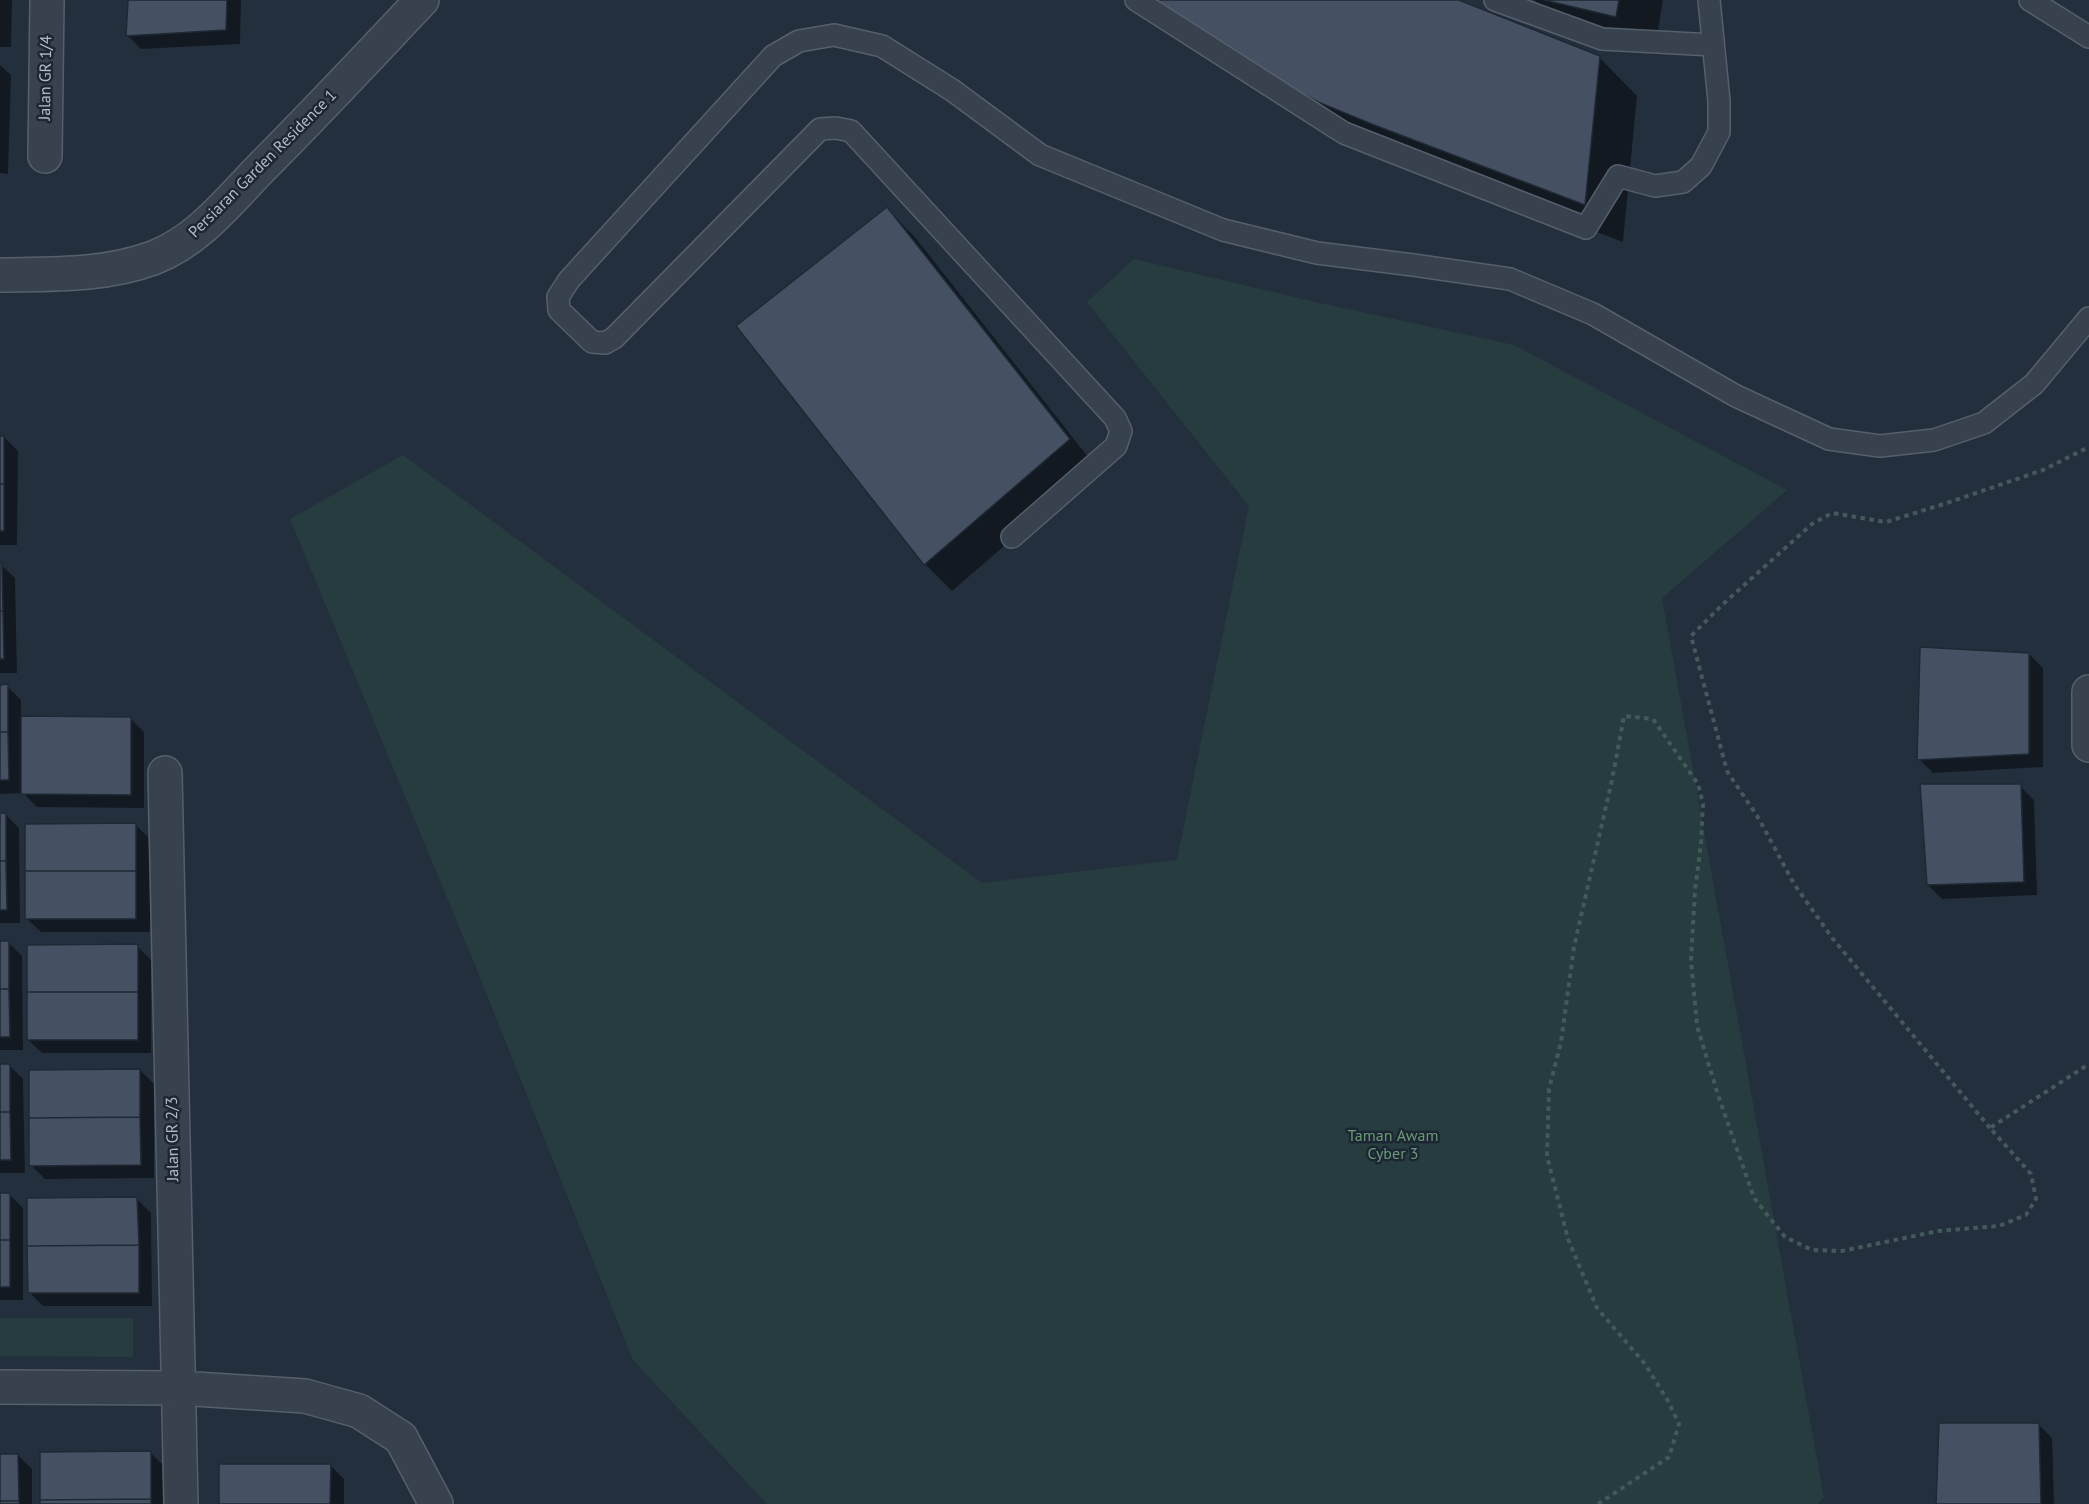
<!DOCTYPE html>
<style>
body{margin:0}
canvas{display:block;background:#242f3e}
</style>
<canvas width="2089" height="1504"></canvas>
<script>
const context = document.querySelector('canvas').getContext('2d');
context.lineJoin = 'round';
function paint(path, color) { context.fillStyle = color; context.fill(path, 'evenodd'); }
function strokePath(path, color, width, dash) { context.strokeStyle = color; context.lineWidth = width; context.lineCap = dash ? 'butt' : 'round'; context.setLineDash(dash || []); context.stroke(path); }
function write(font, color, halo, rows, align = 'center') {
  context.font = font + ' "PT Sans",sans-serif'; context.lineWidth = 5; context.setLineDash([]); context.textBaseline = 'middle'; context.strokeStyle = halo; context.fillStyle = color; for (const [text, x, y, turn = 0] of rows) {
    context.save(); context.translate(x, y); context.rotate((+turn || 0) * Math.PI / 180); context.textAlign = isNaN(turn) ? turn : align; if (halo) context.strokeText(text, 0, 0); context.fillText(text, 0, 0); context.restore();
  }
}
const green = new Path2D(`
 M1134,259L1315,302L1514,345L1787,490L1662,598L1824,1498L1817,1504H767L633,1360L475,965L290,519L403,455L982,883L1177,860L1249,506L1087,302Z
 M0,1318H133V1357L0,1356Z`);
const shadow = new Path2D(`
 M0,0H12L11,47H0Z
 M129,0H241L240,44L141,49L127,35Z
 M1455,0L1599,57L1637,96L1623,242L1413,163L1358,139L1194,50L1155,11Z
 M1534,0H1663L1654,54L1569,34Z
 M0,65L11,75L8,174L0,173Z
 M887,209L914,236L1096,467L952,591L925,564Z
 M0,437H4L18,451L17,545H0Z
 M0,564L15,578L17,673H0Z
 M2029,654L2043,668V767L1933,773L1919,759Z
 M0,686H7L21,700V717L130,718L144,732V808L37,807L23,793L0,794Z
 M2020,786L2034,800L2037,895L1942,899L1928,885Z
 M0,814H5L19,828L20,923H0Z
 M136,825L150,839V932H41L27,919Z
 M0,942H8L22,956L23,1050H0Z
 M137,946L151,960V1053H42L28,1040Z
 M0,1066H10L23,1079L25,1173H0Z
 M140,1070L154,1084V1178L45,1179L31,1165Z
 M0,1194H9L23,1208V1300H0Z
 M137,1199L151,1213L152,1306H43L29,1292Z
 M2038,1424L2052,1438L2054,1504H1938Z
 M151,1453L165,1467L164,1504H41Z
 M0,1455H18L32,1469V1504H0Z
 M330,1465L344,1479V1504H221Z`);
const building = new Path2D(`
 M128,0H227L226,30L126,36Z
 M1142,0H1459L1600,56L1585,205L1374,125L1318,102L1154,12Z
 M1544,0H1619L1616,17Z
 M887,207L1070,439L924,565L736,326Z
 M0,436H4V484H0Z
 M0,484H4V531H0Z
 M0,562H2L3,611H0Z
 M0,611H3L4,659H0Z
 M1920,647L2029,653V754L1917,760Z
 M8,684V732H0V685Z
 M21,716L131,717V795L21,794Z
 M0,732H8L9,780H0Z
 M1920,784H2021L2024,882L1927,885Z
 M0,813H6V861H0Z
 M136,823V871H25V824Z
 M0,861H6L7,910H0Z
 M25,871H136V919H25Z
 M0,941H9V989H0Z
 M138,944V992H27V945Z
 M0,989H9L10,1037H0Z
 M27,992H138V1040H27Z
 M0,1064H10V1112H0Z
 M140,1069V1117L29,1118V1070Z
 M0,1112H10L11,1160H0Z
 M140,1117L141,1165L29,1166V1118Z
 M0,1193H10V1240H0Z
 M137,1197L139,1245L27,1246V1198Z
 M0,1240H10V1287H0Z
 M139,1245V1293H28L27,1246Z
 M1939,1423H2039L2041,1504H1936Z
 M151,1451V1499L40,1500V1452Z
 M0,1454H18L19,1501H0Z
 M219,1464H331L330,1504H219Z
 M151,1499V1504H40V1500Z
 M0,1501H19V1504H0Z`);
const path = new Path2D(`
 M1990,1128L1833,939L1794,884L1759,819L1727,771L1691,636L1723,604L1812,524L1832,513L1886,522L1947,503L2043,470L2089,447
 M1598,1504L1669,1457L1679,1424L1668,1401L1645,1364L1597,1308L1568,1239L1547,1156L1549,1089L1561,1042L1574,947L1612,780L1624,716L1653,719L1698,784L1703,804L1701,844L1695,890L1691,960L1697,1026L1719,1098L1754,1198L1785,1237L1812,1250L1842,1251L1938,1231L1999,1226L2026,1215L2036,1199L2031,1174L1990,1128L2089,1064`);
const service = new Path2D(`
 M1136,0L1344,133L1586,228L1618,176L1655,186L1683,182L1701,166L1719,132V101L1709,0
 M1495,0L1602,39L1713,45
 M2030,0L2089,37
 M1012,537L1116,446L1121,431L1115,418L851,131L836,128L820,129L614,338L605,343L592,342L559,310L558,297L569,280L773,56L799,41L834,35L882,46L952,90L1040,155L1223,230L1317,253L1413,265L1510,279L1593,314L1736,396L1829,439L1880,446L1934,440L1984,423L2034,384L2089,318`);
const minor = new Path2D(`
 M45,156L47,0
 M0,275C52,274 104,276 153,258C198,241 229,201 261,168C316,113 369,56 422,0
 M2089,692V745
 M165,773L181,1504
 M0,1387L179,1388L305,1396L359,1411L401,1438L436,1504`);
const streetNames = [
 ["Jalan GR 1/4",46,78,-89],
 ["Persiaran Garden Residence 1",263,164,-45],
 ["Jalan GR 2/3",173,1139,-91]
];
const parkNames = [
 ["Taman Awam",1393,1136],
 ["Cyber 3",1393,1154]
];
paint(green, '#263c3f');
paint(shadow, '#0007');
paint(building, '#455162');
strokePath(building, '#1f2835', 1.5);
strokePath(service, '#565f6c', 24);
strokePath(minor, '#565f6c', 36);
strokePath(path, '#44595c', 4, [4.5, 4.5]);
strokePath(service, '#38414e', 21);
strokePath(minor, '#38414e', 33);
write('16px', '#b4bcc9', '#1d2633', streetNames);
write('16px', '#6b9a76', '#1d2633', parkNames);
</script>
